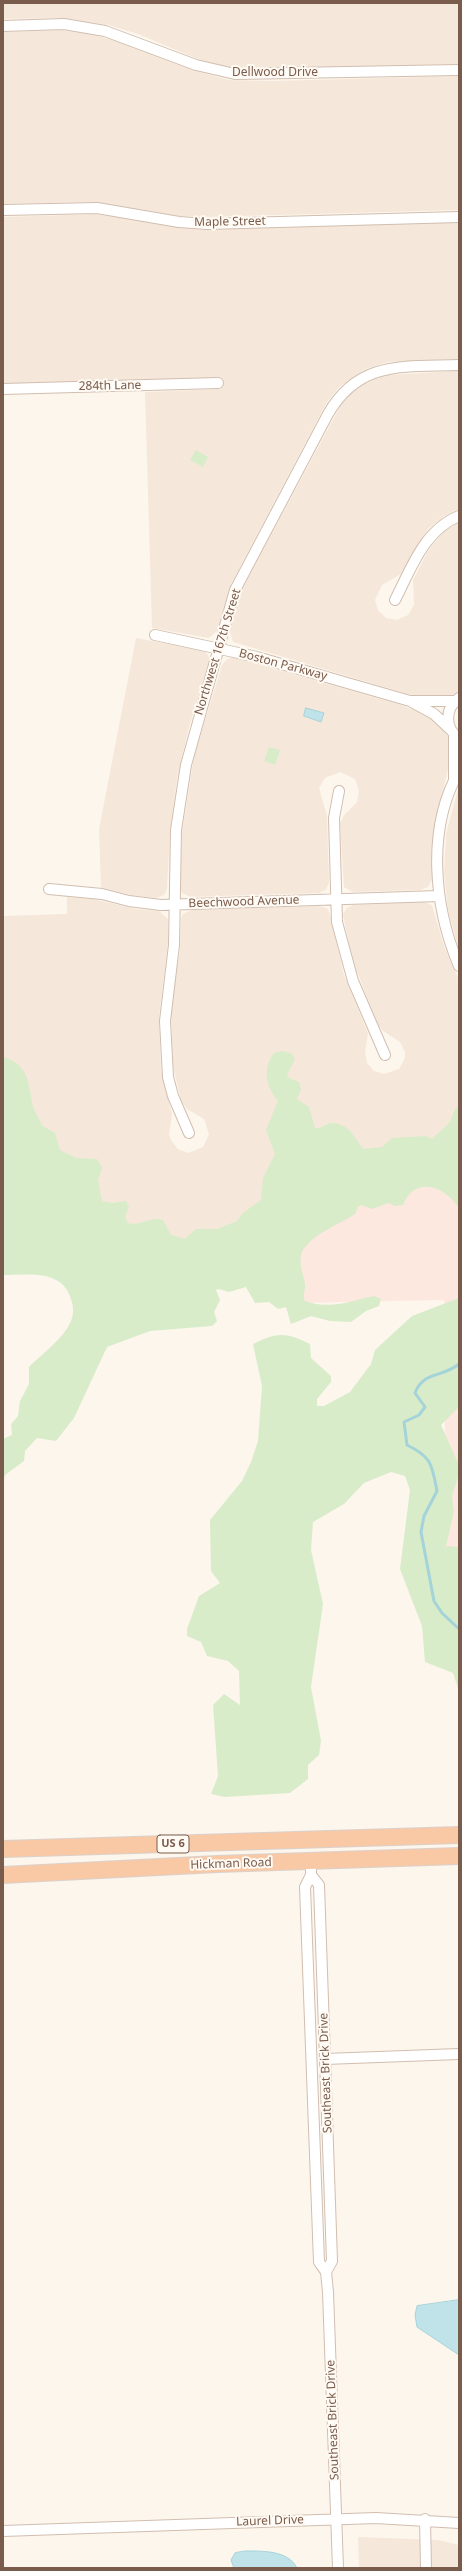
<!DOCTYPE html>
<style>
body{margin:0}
#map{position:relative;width:462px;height:2571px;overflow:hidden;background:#fdf6ec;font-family:"Noto Sans",sans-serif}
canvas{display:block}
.frame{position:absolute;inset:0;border:4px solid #7a5c4d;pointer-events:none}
</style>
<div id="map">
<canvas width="462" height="2571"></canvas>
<div class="frame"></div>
</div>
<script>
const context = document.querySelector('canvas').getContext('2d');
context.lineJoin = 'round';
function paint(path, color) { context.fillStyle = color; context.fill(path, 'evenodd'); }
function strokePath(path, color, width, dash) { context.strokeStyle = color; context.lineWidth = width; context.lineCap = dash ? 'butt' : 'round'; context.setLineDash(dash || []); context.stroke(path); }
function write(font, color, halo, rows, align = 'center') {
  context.font = font + ' "Noto Sans",sans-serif'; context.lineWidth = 4; context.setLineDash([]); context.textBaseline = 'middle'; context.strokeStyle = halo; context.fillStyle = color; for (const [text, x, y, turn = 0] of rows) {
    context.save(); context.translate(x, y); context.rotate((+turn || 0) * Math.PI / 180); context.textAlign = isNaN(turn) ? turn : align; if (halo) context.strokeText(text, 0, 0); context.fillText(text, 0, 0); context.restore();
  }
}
const residential = new Path2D(`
 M3,3H459V64L260,69L229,67L200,60L138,34L108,25L62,18L3,19Z
 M60,30L89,34L118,41L199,72L229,80L271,81L459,76V210L205,217L179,216L91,202L3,204V32Z
 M94,214L203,230L459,222V359L388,362L365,369L339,387L327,402L231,584L218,630L209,638L152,628L145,392L218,389V381L3,386V217Z
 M459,371V509L444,516L429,528L401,574L382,585L375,600L378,610L386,618L397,620L408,615L414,605L413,580L428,551L443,532L459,522V693L436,699L408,694L233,642L230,631L240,593L344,399L360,386L386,375Z
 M136,638L200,650L206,652L210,659L189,727L177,779L170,832L167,889L164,895L156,898L132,895L101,888L99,829Z
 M233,657L401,705L430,716L444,728L450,741L451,756L436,821L432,879L428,887L420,890L353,892L344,887L340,823L345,814L357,802L359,791L355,779L340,772L325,778L319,788L327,816L329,882L326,890L319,893L190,897L182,893L179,885L182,833L194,756L222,665L227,659Z
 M459,785V950L448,910L444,872L446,834Z
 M67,897L93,899L136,909L159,911L168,919V943L159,1017L161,1069L172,1114L169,1134L171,1140L178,1149L188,1153L203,1147L209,1134L204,1119L187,1109L181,1100L173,1067L171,1007L180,951L181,919L183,914L191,910L319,906L327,908L330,914L344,975L368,1033L365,1052L367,1063L374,1071L384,1074L399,1069L405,1058V1052L400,1042L383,1031L378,1025L352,959L343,914L347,908L353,905L424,902L432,905L444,946L459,980V1171L290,1247L3,1256V916L67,914Z
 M358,2537L438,2540L459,2545V2568H359Z`);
const commercial = new Path2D(`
 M459,1171V1586L446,1574L444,1300L293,1303L290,1247L330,1178Z`);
const green = new Path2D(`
 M196,450L208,457L203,467L190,460Z
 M269,747L280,750L275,765L264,761Z
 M281,1051L291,1053L295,1059L287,1075L289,1078L299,1082L301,1089L297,1099L309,1107L315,1128C323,1129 326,1123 333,1123C348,1123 356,1139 363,1149L382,1147L392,1138L426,1136L432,1139L450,1122L455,1109L459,1106V1208C445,1186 415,1175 403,1205L395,1206L389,1203L372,1209L361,1205L358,1207L355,1214C339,1225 311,1234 302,1252C298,1262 303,1274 305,1283C306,1290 302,1296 305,1301C331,1310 350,1301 374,1296L381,1299L379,1306L366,1311L351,1322L330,1321L311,1316L291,1324L286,1307L278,1309L269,1302L255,1303L246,1287L229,1292L219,1289L216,1290L220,1300L214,1312L217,1321L212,1326L150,1331L107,1347L74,1418L56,1441L37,1438L25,1451L24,1461L5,1475L3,1483V1439L12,1435L11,1424L18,1416L20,1401L29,1384V1367C40,1356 62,1339 69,1325C74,1317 74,1308 71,1299C62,1269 29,1275 3,1275V1057C27,1063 29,1082 32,1103C33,1109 39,1119 42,1125C45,1128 51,1130 55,1133L60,1150L76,1158L97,1159L102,1168L98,1180L102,1201L112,1203L126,1201L129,1207L125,1217L128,1223C140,1227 149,1216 163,1220L171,1235L185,1239L196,1229H217L237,1221L243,1213L261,1200L263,1178L275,1154L266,1130L278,1101C266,1086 262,1070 274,1053Z
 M459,1298V1407L441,1425L459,1465V1474L452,1496L454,1512L446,1546L459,1547V1691L453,1673L425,1662L422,1626L400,1569L410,1490L405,1476L391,1472L364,1483L344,1504L313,1522L311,1550L323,1604L311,1687L321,1741L319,1755L308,1765V1779L290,1793L225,1797L211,1794L218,1776L213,1705L224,1694L240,1705L239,1671L228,1661L207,1656L201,1642L187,1636V1629L199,1596L220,1583L211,1571L210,1520L242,1481L251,1462L258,1441L262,1386L253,1344C277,1332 286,1332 310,1344L311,1358L331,1376V1382L317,1399V1406H324L350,1392L371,1364L375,1350L412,1316Z`);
const water = new Path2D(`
 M306,708L324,713L321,722L304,716Z
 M459,2300V2355L417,2327L415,2315L417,2306Z
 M245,2551C262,2551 288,2550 297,2568H234L231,2560L235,2553Z`);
const stream = new Path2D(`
 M459,1364C442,1378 423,1371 415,1393L425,1407L419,1415L404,1422L407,1445C432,1457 432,1465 437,1491L424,1516L421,1532L434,1601L442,1613L459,1629`);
const minor = new Path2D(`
 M3,26L64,24L105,31L196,65L235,74L459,70
 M3,210L97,208L179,222L207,224L459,217
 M3,389L218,383
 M395,600C411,569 424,530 459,516
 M155,635L257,657L410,701H455
 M459,698C444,709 445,728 459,739
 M412,702L434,714L450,729
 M459,771C426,829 434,907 459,966
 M454,779V734
 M339,791L334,818L337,922L353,981L385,1055
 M49,889L102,894L129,901L161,905L439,896
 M189,1133L173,1096L168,1077L165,1021L174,945L176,830L186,765L235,590L328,414C359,360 404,367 459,365
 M311,1861V1875L305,1887L319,2262L326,2272L328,2292L338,2568
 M311,1875L319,1885L332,2261L326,2272
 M325,2059L459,2054
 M425,2519L426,2568
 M3,2531L376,2518L459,2523`);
const trunk = new Path2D(`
 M3,1849L459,1835
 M3,1875L217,1864L459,1856`);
const shields = [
 [173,1844,32]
];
const shieldNames = [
 ["US 6",173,1844]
];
const streetNames = [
 ["Dellwood Drive",275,73],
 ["Maple Street",230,222,-1],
 ["284th Lane",110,386,-1],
 ["Northwest 167th Street",218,652,-73],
 ["Boston Parkway",283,665,15],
 ["Beechwood Avenue",244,902,-2],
 ["Hickman Road",231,1864,-2],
 ["Southeast Brick Drive",326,2073,-92],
 ["Southeast Brick Drive",333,2420,-92],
 ["Laurel Drive",270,2521,-2]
];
paint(residential, '#f5e8da');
paint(commercial, '#fde8e0');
paint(green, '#d8ecc9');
paint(water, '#bfe3e8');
strokePath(water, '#a5d3da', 1);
strokePath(stream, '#a5d3da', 3);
strokePath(minor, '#d1beb0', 12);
strokePath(trunk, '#dad1cd', 18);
strokePath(minor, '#fff', 10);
strokePath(trunk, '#f9c8a4', 16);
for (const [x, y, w] of shields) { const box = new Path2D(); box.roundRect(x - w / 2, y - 9, w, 18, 3); context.fillStyle = '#fffaf3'; context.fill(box); strokePath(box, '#7a5c4d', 1); }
write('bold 11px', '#7a5c4d', null, shieldNames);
write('12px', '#7a5c4d', '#fffaf3', streetNames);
</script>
